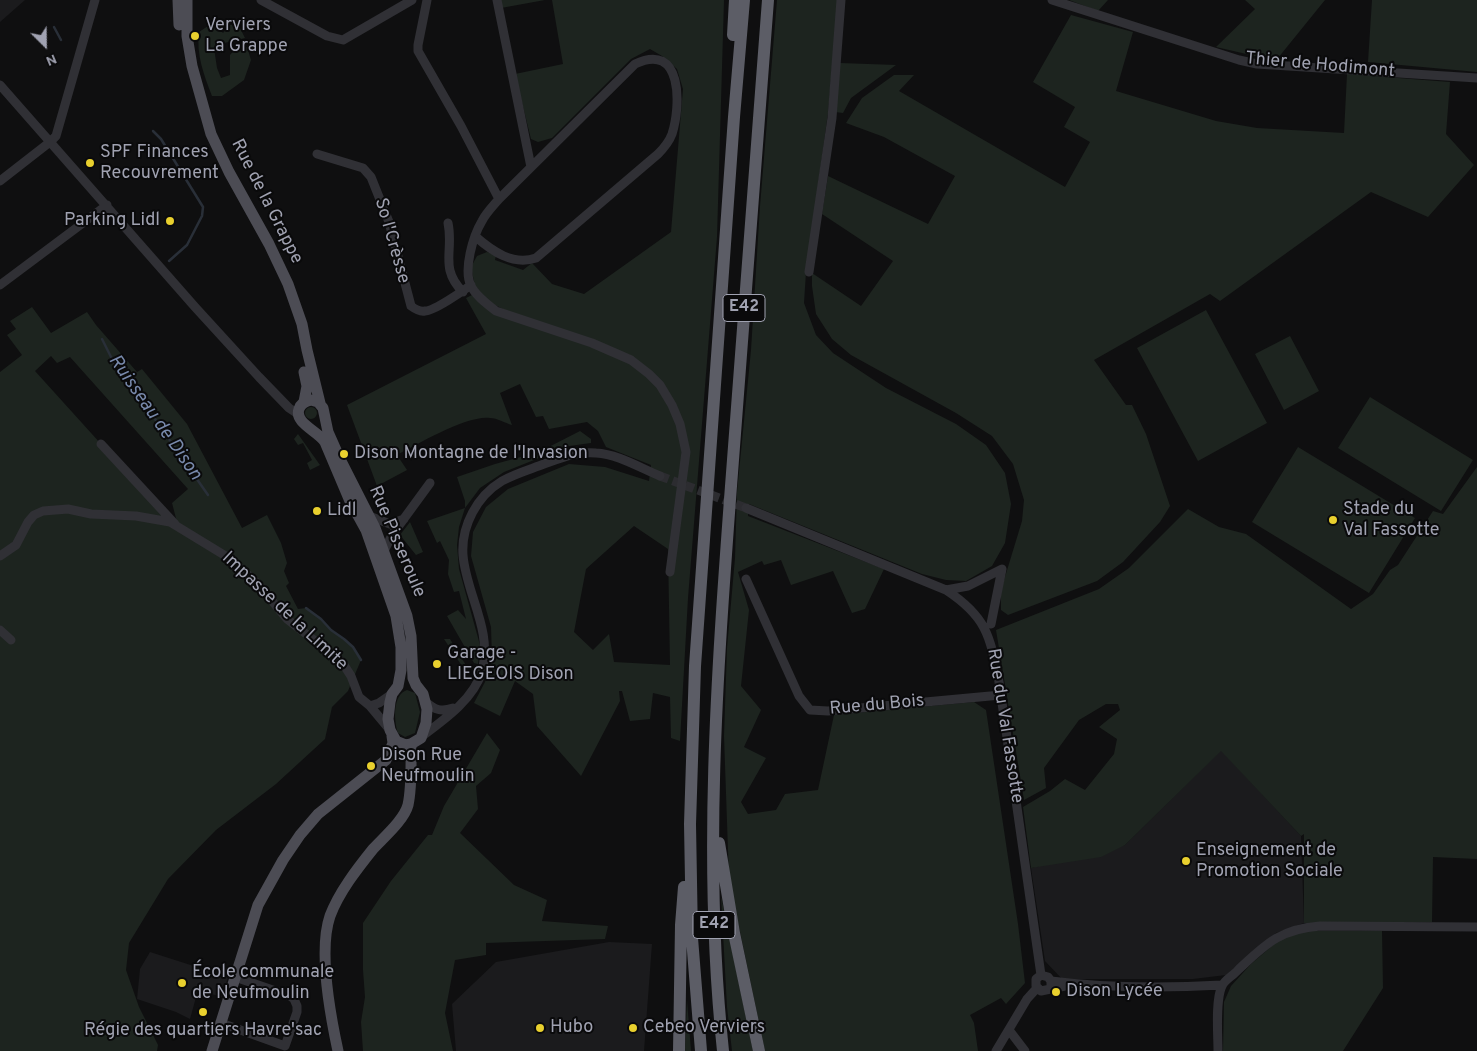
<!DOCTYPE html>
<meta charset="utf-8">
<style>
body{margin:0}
#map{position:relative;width:1477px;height:1051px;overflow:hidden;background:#0f0f10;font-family:Overpass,sans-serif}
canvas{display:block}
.north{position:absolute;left:20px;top:20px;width:50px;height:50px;-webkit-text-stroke:4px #0a0a0b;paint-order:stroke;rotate:157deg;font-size:14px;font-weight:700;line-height:20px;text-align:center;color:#a0a2b1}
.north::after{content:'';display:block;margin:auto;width:18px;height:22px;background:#a0a2b1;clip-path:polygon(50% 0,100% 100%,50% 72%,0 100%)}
</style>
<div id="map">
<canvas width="1477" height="1051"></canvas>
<div class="north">N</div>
</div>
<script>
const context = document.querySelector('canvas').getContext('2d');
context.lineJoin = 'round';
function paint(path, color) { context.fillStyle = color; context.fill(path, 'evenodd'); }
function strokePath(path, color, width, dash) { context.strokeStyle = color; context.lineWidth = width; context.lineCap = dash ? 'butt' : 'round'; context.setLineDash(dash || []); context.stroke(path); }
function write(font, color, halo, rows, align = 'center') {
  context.font = font + ' Overpass,sans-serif'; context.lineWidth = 4; context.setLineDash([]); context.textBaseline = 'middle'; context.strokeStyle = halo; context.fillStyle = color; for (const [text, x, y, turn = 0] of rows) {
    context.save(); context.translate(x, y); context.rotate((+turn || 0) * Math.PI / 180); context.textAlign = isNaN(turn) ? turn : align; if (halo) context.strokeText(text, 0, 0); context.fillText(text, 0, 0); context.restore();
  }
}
const built = new Path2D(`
 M0,0H25L0,22Z
 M1221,750L1301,836L1304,923L1276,933L1226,975L1193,979H1062L1045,961L1031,868L1125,845Z
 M609,942L652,944L644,1051H456L452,1004L496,962Z
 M150,952L228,977L222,997L198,990L190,1019L176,1012L137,999L140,969Z`);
const green = new Path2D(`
 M500,0H545L501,8Z
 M552,0H724L717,237L688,598L680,741L671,738L670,697L653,693L650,719L630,721L622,691H619L620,701L581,776L537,726L533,694L515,681L500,716L474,703L485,682L492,658L491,627L471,556L473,532L486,507L508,489L569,464L605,467L649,481L651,465L606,447L598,431L587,422L549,429L543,416L536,417L520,384L500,393L512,425C505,423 497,418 490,418C467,415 418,444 397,455L407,470L377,486L347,405L486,334L466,298L472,295L492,312L598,349L633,365L650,378L680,414L630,355L509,312L489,302L475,286L471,267L477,256L487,252L496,255L495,260L523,270L532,263L552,284L584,294L671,232L683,89L677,69L662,56L650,49L631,59L552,138L538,142L531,139L515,74L563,64ZM634,526L668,549L670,665L614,662L609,634L593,650L574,632L586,569Z
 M777,0H838L828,113L806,272L804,303L816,335L833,353L886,388L956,424L986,445L1005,473L1011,504L1005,543L992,566L966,581L946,580L922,574L749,504L748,516L884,569L865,609L852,613L833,571L791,585L781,560L764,565L762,561L738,572L749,610L741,686L761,710L744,747L766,758L741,802L748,814L776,810L785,794L818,790L834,715L974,702L986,710L1018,924L1025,983L1006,1004L1001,998L970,1015L974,1023L978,1051H765L729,879L724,736L727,648L735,558L737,492L751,350L760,206Z
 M1069,0H1108L1098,11Z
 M1245,0H1325L1278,58L1255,56L1216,47L1255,9Z
 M1372,0H1477V72L1368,62Z
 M1071,15L1133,32L1116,91L1216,121L1257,128L1344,133L1347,74L1450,82L1446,134L1474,165L1428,217L1371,192L1220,301L1210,294L1094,360L1126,405H1132L1146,434L1170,506L1160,522L1123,562L1097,581L1008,615L1001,610V590L1022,521L1024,500L1013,464L992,436L956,413L851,355L832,339L816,314L812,286V273L861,306L893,261L822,214L828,176L928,224L955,176L884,137L846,123L862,98L894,75H914L899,91L1065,187L1090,142L1064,127L1075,107L1033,82Z
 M238,24L245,38L220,44L214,48L217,68L221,78L230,75V55L237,47H247L251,60L244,80L222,96H212C204,75 196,55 199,32L208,26L215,25L223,33L230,25Z
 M840,63L896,65L851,98L843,113L835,112Z
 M32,307L51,333L87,312L96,325L137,372L142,369L187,424L242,528L267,515L281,543L287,563L284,571L289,583L286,586L298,609L306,608L321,619L331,630L344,639L353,647L361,660L348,691L332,707L325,739L276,784L216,830L168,879L129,943L126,970L139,1007L158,1045L157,1051H0V372L22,355L7,335L16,329L10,321ZM51,356L57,363L70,357L188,489L172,503L178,526L101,444L35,371Z
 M1206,310L1267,423L1198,461L1137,348Z
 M1290,336L1319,391L1284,410L1255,354Z
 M1370,397L1473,460L1441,511L1338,448Z
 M305 413a6 6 0 1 1 12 0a6 6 0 1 1-12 0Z
 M580,431L591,439V443L569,446L504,472L480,488L465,508L459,527L457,545L459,569L480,645L478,664L474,663L447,616L458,610L466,619L459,591L454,592L448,574L449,560L440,541L437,543L427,521L465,508V501L457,477L495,464L539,452Z
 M298,434L320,465L310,470L307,463L312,460L303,443L298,445L294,439Z
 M1298,447L1415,518L1369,593L1252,522Z
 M1477,467V859L1433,857L1432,922L1304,923V834L1301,836L1221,751L1125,845L1101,857L1031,868L1023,807L1050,791L1065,779L1085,790L1114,754L1117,739L1099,727L1120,710L1118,704H1106L1079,720L1044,768L1046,788L1024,800L996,630L1099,589L1129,568L1188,509L1219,527L1246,534L1351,609L1373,594L1390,570L1398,565L1433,511L1443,514Z
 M410,522L423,552L416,555L400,535Z
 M444,639H450L467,667L462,666Z
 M407,690L415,693L420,712L415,733L405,737L398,733C394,721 392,695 407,690Z
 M487,733L500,750L491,773L476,786L478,809L460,833L514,885L547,900L542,921L608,926L605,939L486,943V955L455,960L445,1013L453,1051H363L361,1022L365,997L363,970V923L391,881L428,835H432L444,806Z
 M721,896L753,1051H732L727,1007Z
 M1304,931H1382L1383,988L1343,1051H1223L1224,1002L1231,986L1251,964L1279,940Z
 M687,1000L691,1051H685Z`);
const stream = new Path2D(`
 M54,27L61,40
 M153,131L161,139L203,207L202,216L187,245L169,261
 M102,339L115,365L146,406L208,495
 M306,608L321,619L331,630L344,639L353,647L361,660`);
const minorTunnel = new Path2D(`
 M660,476L746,508`);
const minor = new Path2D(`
 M261,0L327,36L343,40L412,0
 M427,0L418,45V51L461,126L499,199
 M497,0L531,167
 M1052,0L1239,60L1257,64L1477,78
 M0,85L195,307L259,377L289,408L298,414
 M317,154L363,168L371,177L389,222L411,306C415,309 420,312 425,311C434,311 463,291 471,285
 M0,181L50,142L56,136L95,0
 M448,223C454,251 439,268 463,292
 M476,237C492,251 513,266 536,258L658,154C664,148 669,142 672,134C681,106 683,41 635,64L499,199C493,206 486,213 482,221C473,236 463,270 471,286C476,296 487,304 496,311L592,343L631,360L649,374L660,385L672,405L680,424L686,452L670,572
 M809,272L832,118L841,0
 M0,285L107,205
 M101,444L175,524
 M746,508L946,590C987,617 990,636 999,682L1041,975
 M369,516L390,524L404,519
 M384,551L392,535L430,483
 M0,556L16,545L28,522L34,515L43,511L68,509L91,514L136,516L170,522L229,558L258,584L287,619L342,662L351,676L359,697L370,706L390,730
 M746,579L799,696L810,710L828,711L1001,695
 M946,590L968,586L1002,569L991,624
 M0,630L11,640
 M426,702C435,710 441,712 453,708
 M370,706L379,703L392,694
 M421,737C444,720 474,699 482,671C493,630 466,594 463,555C461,526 477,496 502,481C514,474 531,469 544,464C561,458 578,451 596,453C618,454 640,468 660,476
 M1051,981C1105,988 1167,988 1222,985
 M1051,988V981L1048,977L1041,975L1036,979V986L1041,991L1065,986
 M221,1023L285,1046L297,1012V1006L294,999L290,996L235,977
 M1009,1030L1025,1051
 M996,1051L1027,999L1037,988
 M1218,1051C1218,1035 1215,1000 1222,986C1224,980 1234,975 1238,970C1266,944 1280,929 1320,926L1477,927`);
const major = new Path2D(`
 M178,0L179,25
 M187,0V36L192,66L211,134L229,172L269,244L288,284L302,324L307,350L320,403
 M311,400L318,402L323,408L328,432L340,459L375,528L407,616L411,636L413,678L416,685L423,694L427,709L426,723L421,738L411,744L406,745L396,741L390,730L388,719L390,702L392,694L398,686L401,670V647L396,616L366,530L350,501L325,442C318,431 294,423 299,409C301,403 306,401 311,400Z
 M304,402L307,386L304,372
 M212,1051L258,905L283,860L300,835L318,814L386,760L393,743L392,736
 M338,1051C330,1014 318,951 330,916C339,892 357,869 373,849C384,837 404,820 408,805C412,787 411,762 411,744`);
const highway = new Path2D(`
 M733,35L735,0
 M719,843L734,933L759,1051
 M679,1051L681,925L684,887
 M701,1051L692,938L690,824L695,666L734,117L744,0
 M723,1051C703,863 717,674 731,486C743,324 756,162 768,0`);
const markers = [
 [195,36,5,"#e9d02e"],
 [90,163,5,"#e9d02e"],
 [170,221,5,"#e9d02e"],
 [344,454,5,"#e9d02e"],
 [317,511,5,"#e9d02e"],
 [1333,520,5,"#e9d02e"],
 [437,664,5,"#e9d02e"],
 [371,766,5,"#e9d02e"],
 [1186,861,5,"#e9d02e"],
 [182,983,5,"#e9d02e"],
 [1056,992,5,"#e9d02e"],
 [203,1012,5,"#e9d02e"],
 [540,1028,5,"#e9d02e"],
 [633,1028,5,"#e9d02e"]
];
const shields = [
 [744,308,42],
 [714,925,42]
];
const shieldNames = [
 ["E42",744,308],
 ["E42",714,925]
];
const poiNames = [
 ["Verviers",205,26],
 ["La Grappe",205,47],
 ["SPF Finances",100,153],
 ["Recouvrement",100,174],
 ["Parking Lidl",160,221,"right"],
 ["Dison Montagne de l'Invasion",354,454],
 ["Stade du",1343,510],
 ["Val Fassotte",1343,531],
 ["Lidl",327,511],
 ["Garage -",447,654],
 ["LIEGEOIS Dison",447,675],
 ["Dison Rue",381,756],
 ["Neufmoulin",381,777],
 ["Enseignement de",1196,851],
 ["Promotion Sociale",1196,872],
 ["École communale",192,973],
 ["de Neufmoulin",192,994],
 ["Dison Lycée",1066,992],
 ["Hubo",550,1028],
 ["Cebeo Verviers",643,1028],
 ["Régie des quartiers Havre'sac",203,1031,"center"]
];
const streetNames = [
 ["Thier de Hodimont",1320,66,5],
 ["Rue de la Grappe",266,202,63],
 ["So l'Crèsse",391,241,74],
 ["Rue Pisseroule",396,542,67],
 ["Impasse de la Limite",284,612,43],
 ["Rue du Bois",877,706,-5],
 ["Rue du Val Fassotte",1004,726,81]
];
const waterNames = [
 ["Ruisseau de Dison",154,418,55]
];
paint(built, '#1b1b1d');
paint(green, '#1d241f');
strokePath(stream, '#292f38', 2.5);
strokePath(minorTunnel, '#2c2c30', 9, [9, 4.5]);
strokePath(minor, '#303035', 9);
strokePath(major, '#4c4c54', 11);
strokePath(highway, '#5c5d66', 12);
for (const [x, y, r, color] of markers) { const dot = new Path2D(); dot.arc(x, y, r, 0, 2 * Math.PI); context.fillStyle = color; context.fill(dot); strokePath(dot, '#0a0a0b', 2); }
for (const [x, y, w] of shields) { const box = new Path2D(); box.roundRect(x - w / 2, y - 13.5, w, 27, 4); context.fillStyle = '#0a0a0b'; context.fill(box); strokePath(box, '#a0a2b1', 1); }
write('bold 16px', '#a0a2b1', null, shieldNames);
write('18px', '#a0a2b1', '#0a0a0b', poiNames, 'left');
write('18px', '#a0a2b1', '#0a0a0b', streetNames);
write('italic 19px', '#7889ab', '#0a0a0b', waterNames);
</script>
